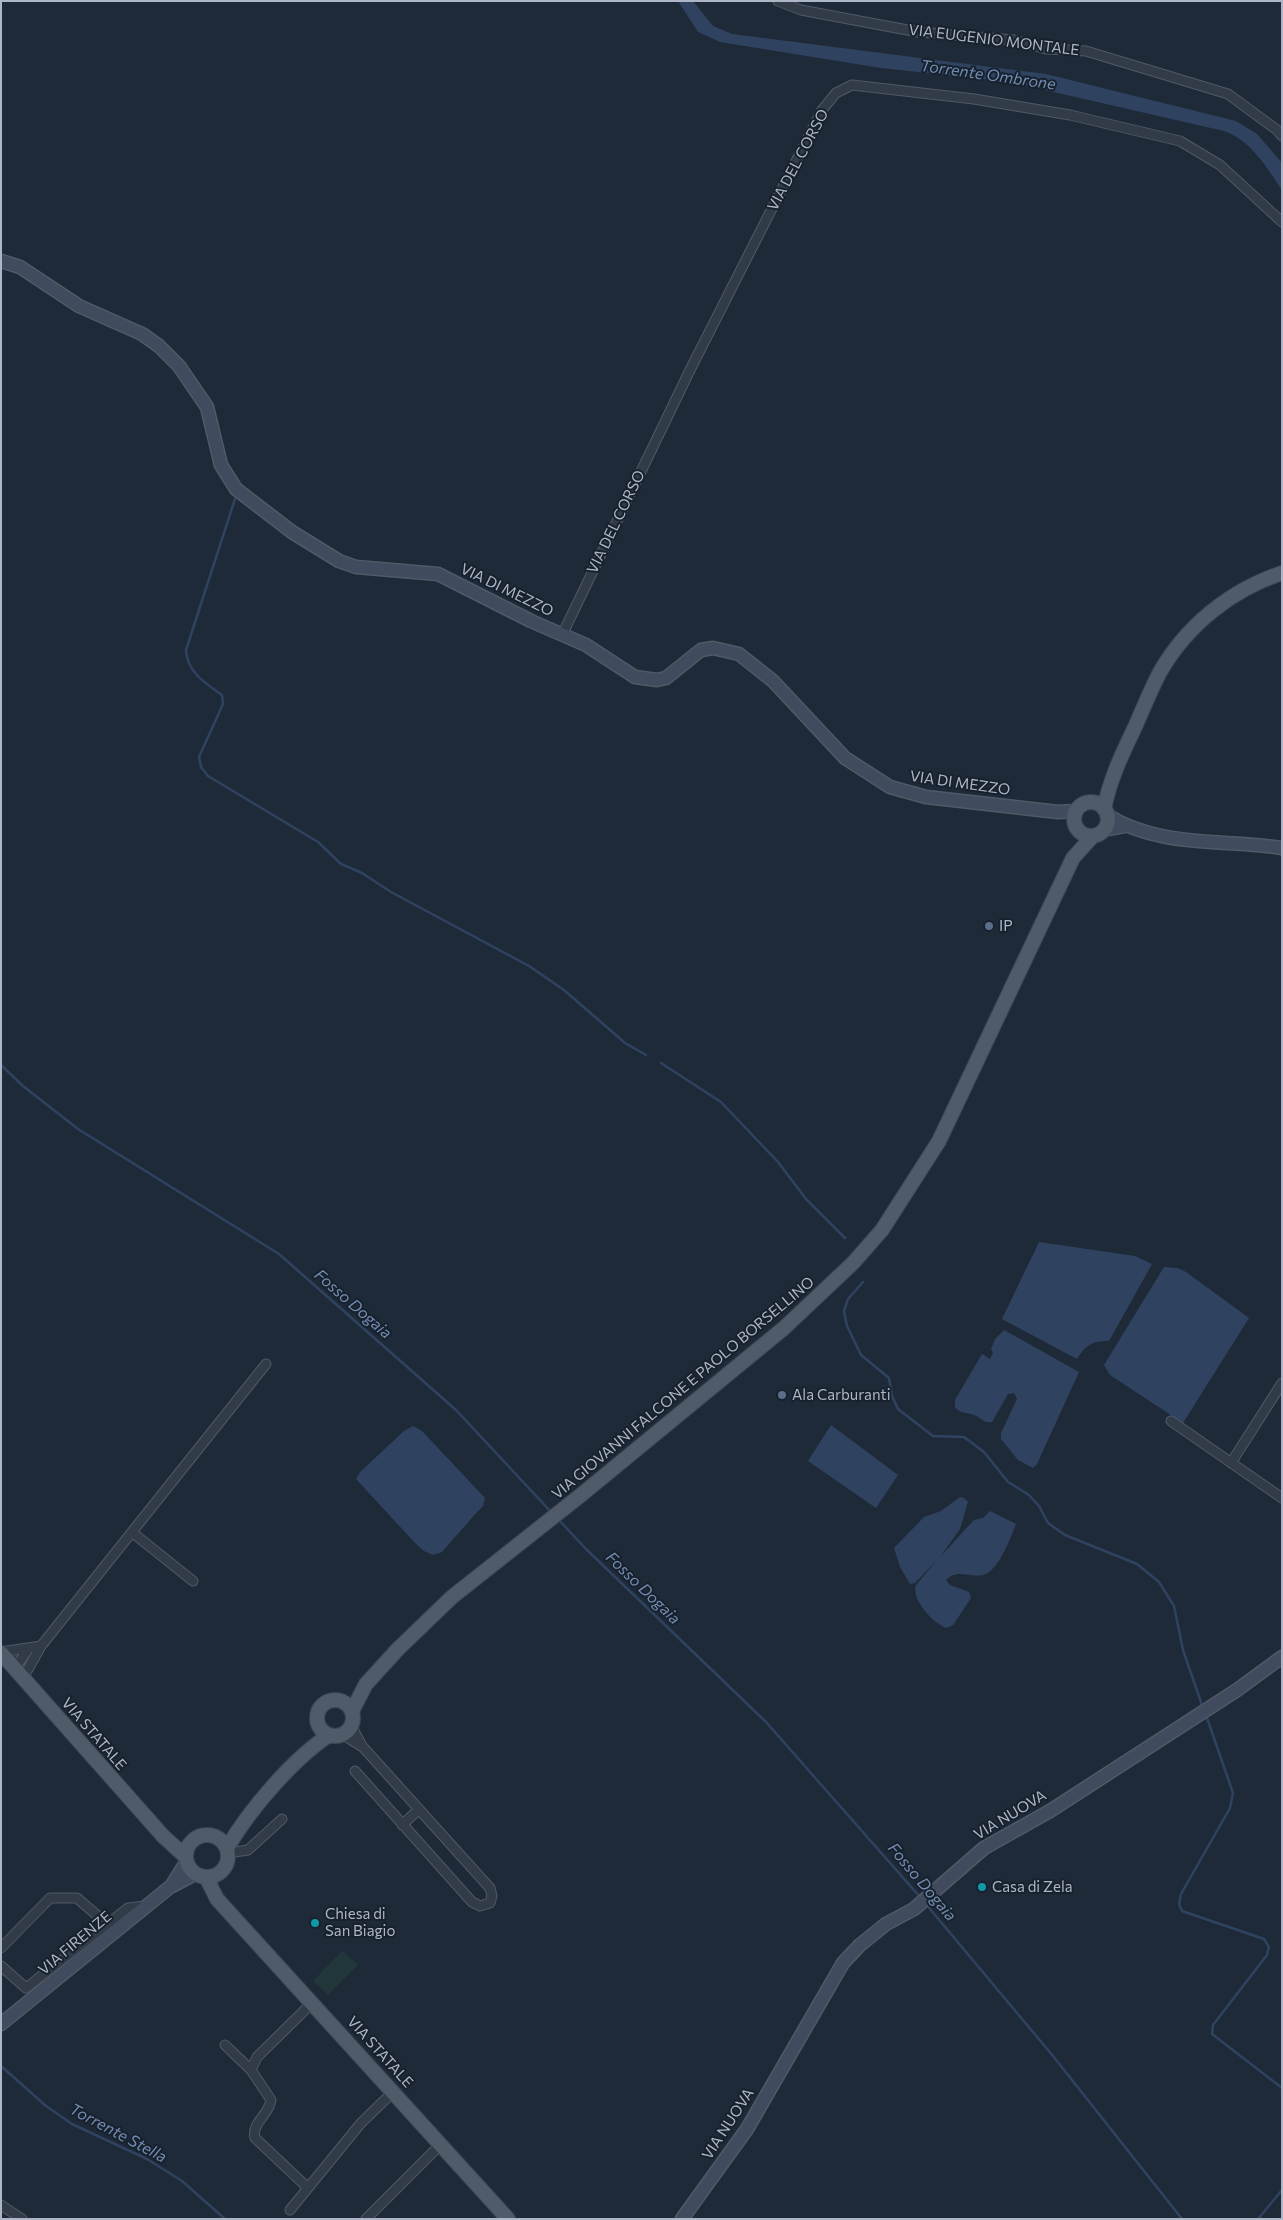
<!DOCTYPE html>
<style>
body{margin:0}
#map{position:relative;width:1283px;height:2220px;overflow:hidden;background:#1f2a39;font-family:Commissioner,sans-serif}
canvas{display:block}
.frame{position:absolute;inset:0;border:2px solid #adb6c6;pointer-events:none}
</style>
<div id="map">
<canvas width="1283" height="2220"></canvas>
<div class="frame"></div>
</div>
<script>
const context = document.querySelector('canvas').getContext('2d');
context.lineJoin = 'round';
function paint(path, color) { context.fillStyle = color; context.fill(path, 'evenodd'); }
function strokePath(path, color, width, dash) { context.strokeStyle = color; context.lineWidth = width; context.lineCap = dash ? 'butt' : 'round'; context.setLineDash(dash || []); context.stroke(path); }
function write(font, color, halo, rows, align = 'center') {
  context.font = font + ' Commissioner,sans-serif'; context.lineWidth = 4; context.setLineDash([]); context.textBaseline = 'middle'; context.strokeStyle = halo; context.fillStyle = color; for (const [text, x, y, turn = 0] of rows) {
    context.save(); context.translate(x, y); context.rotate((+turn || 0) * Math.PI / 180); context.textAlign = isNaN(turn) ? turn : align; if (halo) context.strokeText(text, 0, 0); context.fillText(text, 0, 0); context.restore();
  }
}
const green = new Path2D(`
 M342,1951L358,1965L328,1995L313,1981Z`);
const water = new Path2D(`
 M678,1H693L713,26L732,34L1046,74L1236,121L1257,134L1282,163V190C1267,168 1251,140 1224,131L1010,82L881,68L720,42L698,32Z
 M1039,1242L1135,1256L1152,1264L1109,1341C1092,1341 1086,1345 1077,1359L1002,1319Z
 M1164,1267L1178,1268L1186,1272L1249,1318L1183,1423L1110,1375L1104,1365Z
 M1004,1330L1079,1372L1037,1464L1033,1468L1018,1460L1001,1439V1433L1017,1399L1014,1393L1008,1394L992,1422C982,1423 982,1418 974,1415C966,1412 960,1414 955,1407V1400L982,1354L990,1359L993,1353L991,1349L995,1339Z
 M831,1425L898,1475L876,1508L808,1461Z
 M413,1426L422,1431L485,1498L483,1506L477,1512L442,1552L433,1555L424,1551L416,1544L356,1479L360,1472L404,1431Z
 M960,1497L964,1498L968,1502L960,1529L940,1557L974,1520L983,1518L990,1511L1016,1524C1011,1537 998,1572 983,1575C969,1578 958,1568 946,1580L950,1585L969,1592L971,1598L953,1625L946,1628C933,1623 911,1599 916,1585L938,1559L915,1583L910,1584L900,1567L894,1548L924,1517L941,1511Z`);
const stream = new Path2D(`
 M235,499L186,650C187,672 205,683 222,695L223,704L199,757L201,767L208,776L318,842L341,864L362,873L391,892L529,966L564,990L625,1043L646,1055
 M661,1063L721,1102L778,1162L806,1199L845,1238
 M1,1065L23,1086L78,1129L279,1254L456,1410L552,1513
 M863,1282L848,1299L844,1311L847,1326L861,1355L889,1378L892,1396L898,1409L933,1436L964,1437L984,1452L1008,1482L1029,1495L1039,1506L1048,1523L1065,1535L1137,1564L1159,1582L1174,1606L1183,1650L1203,1708
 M558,1519L586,1549L766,1722L920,1897
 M1206,1715L1233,1793L1230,1808L1181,1894L1179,1904L1182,1911L1264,1939L1269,1947L1267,1955L1213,2025L1212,2034L1282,2088
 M925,1903L1053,2056L1182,2219
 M1,2066L46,2106L72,2124L147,2159L182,2181L225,2219
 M1258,2219L1282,2190`);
const street = new Path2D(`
 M778,1L801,10L918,32L1014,40L1046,49L1086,51L1228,94L1277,130L1282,136
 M562,635L691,368L822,110L836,93L852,85L974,99L1070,115L1180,141L1220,165L1282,222
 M1171,1421L1282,1498
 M1231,1463L1282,1383
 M133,1533L193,1581
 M1,1652L41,1646
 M15,1668L29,1648
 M23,1678L41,1646L266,1364
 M351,1725L362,1746L490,1888L492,1896L490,1903L480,1906L472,1902L355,1771
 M342,1734L361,1746
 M402,1825L418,1810
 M228,1853L248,1850L282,1819
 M1,1948L50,1898H77L107,1924
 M1,1966L26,1988L128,1908L145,1906
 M225,2045L251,2070
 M308,2188L255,2138C251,2123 269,2115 271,2100L251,2070L257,2057L313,2002
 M1,2205L22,2219
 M290,2210L361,2123L394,2091
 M366,2219L441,2144`);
const secondary = new Path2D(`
 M1,261L20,267L79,306L142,334L159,346L179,366L207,407L221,465L236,489L292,532L339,561L356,567L438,574L531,621L586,645L635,677L657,680L666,678L701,650L713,648L739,654L773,681L845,758L890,787L926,797L1058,812L1076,811
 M1107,815C1159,848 1224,839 1282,848
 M1104,830L1125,826
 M172,1885L187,1861
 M1,2024L170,1887L195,1874
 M682,2219L747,2129L843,1963L860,1945L886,1924L914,1909L984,1848L1050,1811L1237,1690L1282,1657`);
const primary = new Path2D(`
 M1074 819a17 17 0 1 1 34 0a17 17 0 1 1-34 0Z
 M1104,809C1110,779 1122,754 1135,727C1143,709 1151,689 1160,672C1187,625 1231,590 1282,573
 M1,1653L163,1836L186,1857
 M317 1718a18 18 0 1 1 36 0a18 18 0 1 1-36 0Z
 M352,1711L366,1684L398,1649L452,1597L581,1495L784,1328L853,1263L882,1230L939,1141L1073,858L1092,837
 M186 1856a21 21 0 1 1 42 0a21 21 0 1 1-42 0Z
 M227,1848C250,1809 292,1760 329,1735
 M206,1877L217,1899L508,2219`);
const markers = [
 [989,926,5,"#5c6f8a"],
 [782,1395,5,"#5c6f8a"],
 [982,1887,5,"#0f9aa8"],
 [315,1923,5,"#0f9aa8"]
];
const streetNames = [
 ["VIA EUGENIO MONTALE",994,40,7],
 ["VIA DEL CORSO",798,160,-62],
 ["VIA DEL CORSO",616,522,-64],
 ["VIA DI MEZZO",507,590,26],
 ["VIA DI MEZZO",960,783,8],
 ["VIA GIOVANNI FALCONE E PAOLO BORSELLINO",683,1388,-40],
 ["VIA STATALE",94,1734,49],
 ["VIA NUOVA",1010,1815,-31],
 ["VIA FIRENZE",75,1943,-40],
 ["VIA STATALE",380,2052,48],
 ["VIA NUOVA",728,2124,-57]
];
const poiNames = [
 ["IP",999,926],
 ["Ala Carburanti",792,1395],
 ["Casa di Zela",992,1887],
 ["Chiesa di",325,1914],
 ["San Biagio",325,1931]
];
const waterNames = [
 ["Torrente Ombrone",988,75,8],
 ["Fosso Dogaia",353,1304,41],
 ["Fosso Dogaia",643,1588,44],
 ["Fosso Dogaia",922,1882,50],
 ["Torrente Stella",118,2133,28]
];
paint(green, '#21373a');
paint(water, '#2f4360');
strokePath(stream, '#2f4360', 2.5);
strokePath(street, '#505967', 11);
strokePath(secondary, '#505967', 15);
strokePath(primary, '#3c4553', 16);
strokePath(street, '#323c49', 9);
strokePath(secondary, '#404b5d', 12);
strokePath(primary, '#505b6a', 14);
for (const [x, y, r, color] of markers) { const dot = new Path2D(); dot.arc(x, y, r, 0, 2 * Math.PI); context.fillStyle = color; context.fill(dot); strokePath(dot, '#18212e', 2); }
write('15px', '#adb6c6', '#18212e', streetNames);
write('15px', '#adb6c6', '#18212e', poiNames, 'left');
write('italic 16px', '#728db1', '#18212e', waterNames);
</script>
